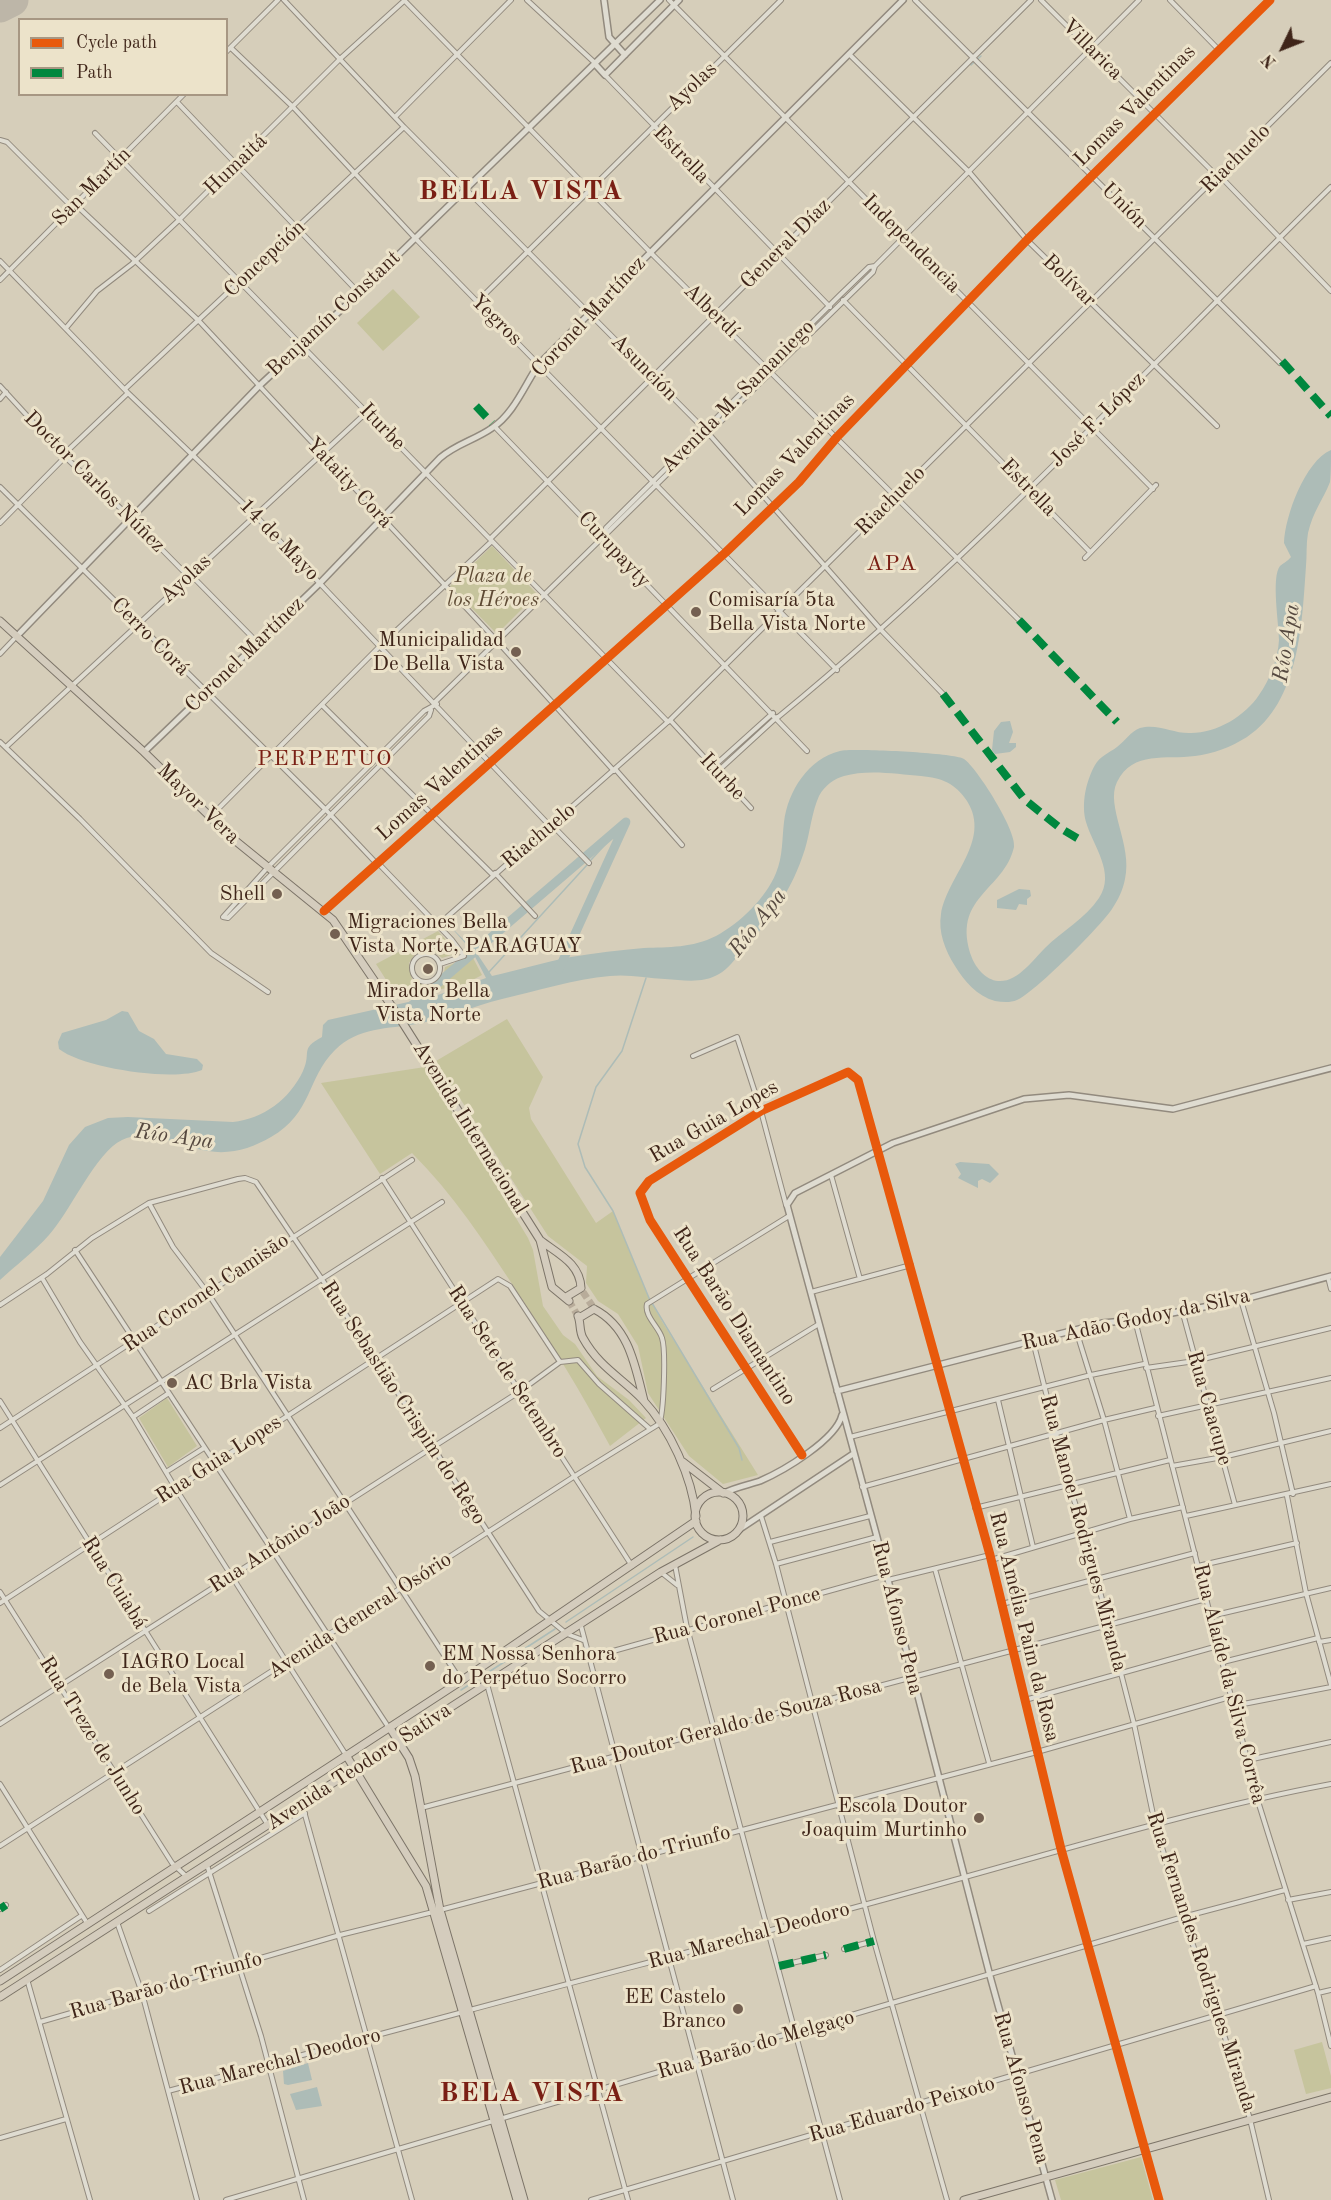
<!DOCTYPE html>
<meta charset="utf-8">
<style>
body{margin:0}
#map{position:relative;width:1331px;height:2200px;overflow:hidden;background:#d6ceba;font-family:"Old Standard TT",serif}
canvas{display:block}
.legend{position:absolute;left:18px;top:18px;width:210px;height:78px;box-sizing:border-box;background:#ece3ca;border:2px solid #a79783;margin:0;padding:8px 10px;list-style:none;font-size:18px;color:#3f2519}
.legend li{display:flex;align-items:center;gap:12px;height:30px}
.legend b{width:30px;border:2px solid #a79783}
.north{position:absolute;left:1253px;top:18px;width:60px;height:60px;-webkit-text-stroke:4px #ece3ca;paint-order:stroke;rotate:227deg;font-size:16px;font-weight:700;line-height:24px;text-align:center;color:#3f2519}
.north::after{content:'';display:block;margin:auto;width:21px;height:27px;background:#3f2519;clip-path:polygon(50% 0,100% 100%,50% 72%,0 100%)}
</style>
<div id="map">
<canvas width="1331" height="2200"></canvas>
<ul class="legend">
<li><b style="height:8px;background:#e8590c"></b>Cycle path</li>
<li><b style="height:8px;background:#00873e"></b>Path</li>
</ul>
<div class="north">N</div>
</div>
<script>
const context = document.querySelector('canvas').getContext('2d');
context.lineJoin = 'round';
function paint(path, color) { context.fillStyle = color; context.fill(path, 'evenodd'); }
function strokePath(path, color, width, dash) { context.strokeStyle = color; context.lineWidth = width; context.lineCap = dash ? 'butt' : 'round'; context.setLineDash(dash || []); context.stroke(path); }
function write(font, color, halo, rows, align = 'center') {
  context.font = font + ' "Old Standard TT",serif'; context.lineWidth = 6; context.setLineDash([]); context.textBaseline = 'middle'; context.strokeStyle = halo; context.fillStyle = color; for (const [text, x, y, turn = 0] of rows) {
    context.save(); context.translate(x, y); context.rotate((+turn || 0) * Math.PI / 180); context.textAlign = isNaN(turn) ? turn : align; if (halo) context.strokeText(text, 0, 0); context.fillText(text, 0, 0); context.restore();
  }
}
const green = new Path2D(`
 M393,289L420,317L383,351L357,323Z
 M492,546L537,594L497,634L450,586Z
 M438,931L458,953L442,958L432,950L415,954L409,963L412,979C426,991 443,985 445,967L472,956L482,975L463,985L420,993L415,997H397L376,964Z
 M507,1019L543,1077L529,1108L531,1119L596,1223L613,1211L649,1298L663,1323L758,1475L723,1484L689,1456L648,1393L638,1346L618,1314L598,1301L586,1283L587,1266L548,1236L436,1061Z
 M425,1067L528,1238L533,1250L543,1306L563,1335L575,1344L597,1376L629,1400L646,1418L610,1446C581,1392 550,1341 516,1290C484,1241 453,1194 412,1153L380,1174L321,1083Z
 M167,1398L197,1446L168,1467L139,1418Z
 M1322,2042L1331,2076V2088L1306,2094L1294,2050Z
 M1141,2157L1153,2200H1061L1055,2180Z`);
const water = new Path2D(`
 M1331,450C1331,459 1331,474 1330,482C1323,500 1313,511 1308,533C1306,544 1307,555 1306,566C1302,622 1300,702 1247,737C1231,747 1213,754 1195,756C1166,760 1133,750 1117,782C1105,806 1133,845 1125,879C1123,890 1118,900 1112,909C1101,926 1033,994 1017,1000C1010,1003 1002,1002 995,1001C977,996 964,981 955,966C945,950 938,932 941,914C947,876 992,841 967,801C955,783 942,778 921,776C898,774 867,769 844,776C834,779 825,785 819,796C812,811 810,832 805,849C792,890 771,920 742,951C735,959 728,969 719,974C702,984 683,980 665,979C647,978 628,974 610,976C574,979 537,991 502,999C474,1006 446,1018 417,1024C388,1029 358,1027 335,1050C306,1079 313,1113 271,1137C252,1148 231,1155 208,1151C182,1147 148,1127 122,1140C96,1152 70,1212 49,1235C34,1252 16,1265 0,1280V1257L43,1201L69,1145L85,1127L108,1118L128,1117L233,1122C263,1119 290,1099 303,1071C312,1052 299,1049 322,1037L323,1025L328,1020L435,996L486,978L472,951L448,924L476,952L492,976C518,970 545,962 571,957C595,953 620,950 644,948C669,947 692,948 716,936C740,923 766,898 776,873C783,857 782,838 784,822C788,791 808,759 840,751C853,748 955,753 964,759C977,768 1017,831 1014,847C1004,891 950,897 972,958C976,968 986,980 998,981C1017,983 1033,960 1045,948C1062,931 1085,919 1099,898C1116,873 1093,846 1086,822C1081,804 1086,781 1095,765C1100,756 1109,753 1117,747C1125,741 1131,731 1140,728C1158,723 1174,734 1191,733C1217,733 1245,716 1259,695C1270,680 1278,658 1279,640C1279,624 1271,577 1280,566C1283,563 1288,561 1291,557L1284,543C1285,516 1305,461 1331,450Z
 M1010,721L1013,732L1009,743H1016V747L1010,752L995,754L992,750L994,731L1001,722Z
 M1019,889L1030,890L1031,896L1027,899V905L1019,904L1016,910L997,908V900Z
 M122,1011L128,1012L139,1031L154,1039L166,1054L197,1059L203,1065L202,1070C174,1082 83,1068 59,1049L58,1042L62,1033L106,1020Z
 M960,1162L989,1164L999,1174L990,1183L982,1179L978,1181V1188L958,1178L961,1174L955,1164Z
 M308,2063L312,2080L288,2085L284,2084L283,2071Z
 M317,2087L322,2106L296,2110L290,2094Z`);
const stream = new Path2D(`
 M971,65L981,56
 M776,259L785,250
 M590,861L626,822
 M489,972L587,865
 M646,978L622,1051L596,1087L578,1144L585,1167L613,1211L649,1298L739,1448L742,1460
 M566,1622L693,1537
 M461,1690L555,1629`);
const river = new Path2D(`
 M410,1007L626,822L559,969`);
const runway = new Path2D(`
 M0,6L12,0`);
const primaryTunnel = new Path2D(`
 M583,1292L593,1307
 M569,1301L578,1316`);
const minor = new Path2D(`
 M284,0L404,127L709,434L882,631L943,694
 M404,0L650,252L1019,620
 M527,0L595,63
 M669,0L1153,489
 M915,0L1280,363
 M1041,0L1218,177
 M1170,0L1218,49
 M231,48L294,108L415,238L837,670
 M226,52L278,0
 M849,54L970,173L1027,240L1217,426
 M605,75L830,307
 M177,102L359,293
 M395,117L511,0
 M95,133L668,722
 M0,140L7,142L72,207
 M1219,175L1331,291
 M75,204L199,321L497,641L614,771
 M0,261L128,393L255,515L550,826
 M0,280L184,94
 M843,300L1090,552
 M477,302L781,0
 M66,328L97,291L132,264L179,220L341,58L405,0
 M0,386L63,455L131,518L189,577
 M125,389L404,127
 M0,399L6,392
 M495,427L807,751
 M63,455L128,393
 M0,487L326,810L377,864
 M0,523L65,457
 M605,534L606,528L839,296L869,267L875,266
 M490,539L1031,0
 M1085,558L1156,485
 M191,575L257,642
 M0,654L16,637
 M435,702L873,272L875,266L1139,0
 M323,706L493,875
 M431,710L429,716L228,918L223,917L268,867L424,711L437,704
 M777,718C975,556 1149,366 1331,187
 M670,720L751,808
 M0,742L80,819L211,953L268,992
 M6,747L367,412
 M713,767L773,713
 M616,770L682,845
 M717,772L777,717
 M210,817L381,645L492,541
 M552,825L589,863
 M378,863L452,940L464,956L440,964
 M495,873L535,916
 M324,911L725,553L799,482L837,437L1027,240L1270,0
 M438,925L670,720L1331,63
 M412 968a14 14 0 1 1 28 0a14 14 0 1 1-28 0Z
 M693,1056L737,1037L761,1111L786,1205
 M831,1175L860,1279
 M382,1178L632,1566
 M149,1203L173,1247L207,1292L461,1681
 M75,1250L389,1728
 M1328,1277L1331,1289
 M42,1278L80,1342L133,1417L176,1489L346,1755
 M811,1292L911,1265
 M1241,1300L1274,1413L1293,1494
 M0,1305L47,1274L92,1238L149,1203L238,1179L245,1178L256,1182L376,1359L539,1611L567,1634L583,1640
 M1182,1310L1235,1505
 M1135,1320L1257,1798L1318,1993L1331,2046
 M1076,1330L1104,1420L1130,1519
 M1033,1341L1069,1485L1085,1533L1134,1724L1155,1824L1183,1917L1218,2015L1250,2119L1269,2200
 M1146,1368L1195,1361L1331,1328
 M713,1389L819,1324
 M998,1400L1033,1547
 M0,1401L268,1825
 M1158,1416L1331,1378
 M133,1417L169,1393
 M0,1428L412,1160
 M850,1437L1091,1375L1144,1364
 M802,1455L650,1220L640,1193L649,1181L761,1111L848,1072L858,1080L990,1555L1061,1849L1159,2200
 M1172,1466L1223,1457L1331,1431
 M166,1472L204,1448
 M0,1485L442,1202
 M862,1487L1104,1420L1155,1408
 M1287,1496L1306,1593L1331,1685
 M975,1508L1170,1460
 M761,1516L776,1564L874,1941L947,2200
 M1186,1516L1331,1484
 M770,1542L870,1516
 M991,1560L1130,1519L1183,1507
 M776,1564L877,1537
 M675,1565L687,1628L840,2200
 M1198,1566L1297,1543
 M935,1569L989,1763
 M662,1573L677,1585
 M888,1580L990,1555
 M0,1592L172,1863L187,1877
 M0,1603L498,1279L510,1286L560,1362
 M1002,1604L1195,1553
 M1211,1616L1331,1588
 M581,1626L733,2200
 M1319,1642L1331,1640
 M588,1658L886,1575
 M1223,1662L1318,1638
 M487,1684L628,2200
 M1025,1700L1218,1646
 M1233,1706L1331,1687
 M0,1724L519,1392L560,1362L578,1360L599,1384L650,1429
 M1248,1760L1331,1742
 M0,1784L87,1923
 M302,1804L412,2200
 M421,1808L1206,1599
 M0,1846L575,1476L659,1424C664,1414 666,1350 662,1338C659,1327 644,1316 647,1304L789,1216
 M207,1865L261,2036L304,2200
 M1288,1900L1331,1892
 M0,1909L6,1905
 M440,1910L1037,1752L1230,1697
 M149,1911L305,1813
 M117,1922L142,1993L197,2200
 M1303,1944L1331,1938
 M844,1949L874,1941
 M779,1966L826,1955
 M0,1970L81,1916
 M27,1979L90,2200
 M1318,1993L1331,1990
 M470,2010C626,1968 783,1928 940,1884C1070,1848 1198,1809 1331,1784
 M40,2022L340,1935L433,1912
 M168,2091L463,2012
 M0,2138L66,2119
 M226,2200L1183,1917L1285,1890
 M591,2200L1316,1986`);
const tertiary = new Path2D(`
 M604,0L609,37L625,55
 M595,64L605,75L679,0
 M16,637L259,386L359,293L660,0
 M144,752L320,583L440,458C456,444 475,440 492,428C514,414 525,384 539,364L903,0
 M837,1391L1102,1323L1135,1320L1241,1300L1331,1276
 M724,1493C736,1487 748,1485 760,1481C783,1471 836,1440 842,1415
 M740,1529L853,1454
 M1052,2200L990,1976L877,1537L787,1205L795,1193L893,1143L1024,1099L1069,1095L1173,1109L1331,1068`);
const primary = new Path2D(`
 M399,1017L540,1240L552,1287L569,1301
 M540,1240C558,1254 580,1263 581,1288
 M566,1297L581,1288
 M594,1309C629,1327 635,1365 644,1401
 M578,1316C581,1323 579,1331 583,1338C599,1367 622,1378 643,1400C670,1429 692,1477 696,1516
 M579,1318L594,1309
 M683,1462L723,1493
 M695 1516a24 24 0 1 1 48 0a24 24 0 1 1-48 0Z
 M390,1728L409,1758L415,1776L440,1910L524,2200
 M346,1755L426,1886L517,2200
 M0,1981L461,1681L696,1521
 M0,1997L661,1572L720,1540
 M964,2200L1331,2097`);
const trunk = new Path2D(`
 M0,621L144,752L232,838L333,920L399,1017`);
const quiet = new Path2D(`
 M1282,361L1331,416
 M476,406L492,423
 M1019,620L1117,722
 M943,694L1024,799L1060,828L1082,841
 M0,1909L6,1905
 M844,1949L874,1941
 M779,1966L826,1955`);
const cycleway = new Path2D(`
 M324,911L725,553L799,482L837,437L1027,240L1270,0
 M802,1455L650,1220L640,1193L649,1181L761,1111L848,1072L858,1080L990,1555L1061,1849L1159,2200`);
const markers = [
 [696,612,6,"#746051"],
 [516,652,6,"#746051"],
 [277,894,6,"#746051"],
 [335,934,6,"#746051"],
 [428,969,6,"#746051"],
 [172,1383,6,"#746051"],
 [430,1666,6,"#746051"],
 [109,1674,6,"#746051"],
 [979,1818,6,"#746051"],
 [738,2009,6,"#746051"]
];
const streetNames = [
 ["Villarica",1092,50,45],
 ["Ayolas",692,87,-44],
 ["Lomas Valentinas",1135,106,-45],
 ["Estrella",681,155,46],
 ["Riachuelo",1236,159,-45],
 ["Humaitá",236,165,-44],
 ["San Martín",92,187,-45],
 ["Unión",1124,206,45],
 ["General Díaz",786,244,-45],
 ["Independencia",911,244,45],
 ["Concepción",265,259,-43],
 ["Bolívar",1069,281,44],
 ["Alberdí",711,311,44],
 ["Benjamín Constant",334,314,-43],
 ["Coronel Martínez",589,317,-47],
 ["Yegros",496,320,45],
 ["Asunción",644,368,45],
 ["Avenida M. Samaniego",738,397,-45],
 ["José F. López",1098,420,-45],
 ["Iturbe",382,427,46],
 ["Lomas Valentinas",795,455,-46],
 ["Doctor Carlos Núñez",94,482,45],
 ["Yataity Corá",349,483,47],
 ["Estrella",1028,488,46],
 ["Riachuelo",891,501,-45],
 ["14 de Mayo",279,540,46],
 ["Curupayty",614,550,47],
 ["Ayolas",186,579,-43],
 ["Cerro Corá",150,637,45],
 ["Coronel Martínez",245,655,-44],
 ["Iturbe",722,777,47],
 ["Lomas Valentinas",440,783,-42],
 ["Mayor Vera",198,804,44],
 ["Riachuelo",539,836,-40],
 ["Rua Guia Lopes",714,1122,-30],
 ["Avenida Internacional",470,1128,58],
 ["Rua Coronel Camisão",206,1293,-34],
 ["Rua Barão Diamantino",734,1316,57],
 ["Rua Adão Godoy da Silva",1136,1320,-12],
 ["Rua Sete de Setembro",507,1372,57],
 ["Rua Sebastião Crispim do Rêgo",403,1403,57],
 ["Rua Caacupe",1209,1408,74],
 ["Rua Guia Lopes",219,1460,-33],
 ["Rua Manoel Rodrigues Miranda",1083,1533,75],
 ["Rua Antônio João",280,1544,-33],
 ["Rua Cuiabá",114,1583,58],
 ["Avenida General Osório",360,1616,-33],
 ["Rua Coronel Ponce",737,1616,-15],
 ["Rua Afonso Pena",897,1618,76],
 ["Rua Amélia Paim da Rosa",1024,1627,76],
 ["Rua Alaíde da Silva Corrêa",1229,1684,76],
 ["Rua Doutor Geraldo de Souza Rosa",726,1727,-15],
 ["Rua Treze de Junho",92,1736,58],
 ["Avenida Teodoro Sativa",359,1767,-33],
 ["Rua Barão do Triunfo",634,1858,-15],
 ["Rua Marechal Deodoro",749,1936,-15],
 ["Rua Fernandes Rodrigues Miranda",1201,1962,72],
 ["Rua Barão do Triunfo",166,1986,-16],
 ["Rua Barão do Melgaço",756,2045,-16],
 ["Rua Marechal Deodoro",280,2062,-15],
 ["Rua Afonso Pena",1021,2088,74],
 ["Rua Eduardo Peixoto",902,2110,-16]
];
const parkNames = [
 ["Plaza de",493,576],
 ["los Héroes",493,600]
];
const poiNames = [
 ["Comisaría 5ta",708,600],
 ["Bella Vista Norte",708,624],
 ["Municipalidad",504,640,"right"],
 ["De Bella Vista",504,664,"right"],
 ["Shell",265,894,"right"],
 ["Migraciones Bella",347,922],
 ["Vista Norte, PARAGUAY",347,946],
 ["Mirador Bella",428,991,"center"],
 ["Vista Norte",428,1015,"center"],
 ["AC Brla Vista",184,1383],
 ["EM Nossa Senhora",442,1654],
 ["do Perpétuo Socorro",442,1678],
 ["IAGRO Local",121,1662],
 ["de Bela Vista",121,1686],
 ["Escola Doutor",967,1806,"right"],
 ["Joaquim Murtinho",967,1830,"right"],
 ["EE Castelo",726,1997,"right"],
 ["Branco",726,2021,"right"]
];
const neighbourhoodNames = [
 ["APA",892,564],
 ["PERPETUO",325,759]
];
const waterNames = [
 ["Río Apa",1287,643,-81],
 ["Río Apa",758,923,-52],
 ["Río Apa",174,1137,8]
];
const districtNames = [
 ["BELLA VISTA",521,192],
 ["BELA VISTA",532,2094]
];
paint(green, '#c6c49d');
paint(water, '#adbcb7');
strokePath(stream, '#adbcb7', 1.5);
strokePath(river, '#adbcb7', 9);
strokePath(runway, '#bdb6a8', 33);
strokePath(primaryTunnel, '#b8ac9a', 7, [7, 3.5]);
strokePath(minor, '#928a7e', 6);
strokePath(tertiary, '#928a7e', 8);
strokePath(primary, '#7c7468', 9);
strokePath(trunk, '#7c7468', 9);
strokePath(minor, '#dfdcd1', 4);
strokePath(tertiary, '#dfdcd1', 5);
strokePath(primary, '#d4ccbd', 7);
strokePath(trunk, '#d4ccbd', 7);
strokePath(quiet, '#00873e', 8, [15, 8]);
strokePath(cycleway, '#e8590c', 9);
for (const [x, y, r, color] of markers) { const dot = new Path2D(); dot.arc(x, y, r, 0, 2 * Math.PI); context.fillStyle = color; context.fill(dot); strokePath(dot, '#ece3ca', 2); }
write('21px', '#3f2519', '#ece3ca', streetNames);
write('italic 21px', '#5e4a34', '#ece3ca', parkNames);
write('21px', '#3f2519', '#ece3ca', poiNames, 'left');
context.letterSpacing = '1.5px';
write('22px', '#7a1f14', '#ece3ca', neighbourhoodNames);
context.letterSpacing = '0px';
write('italic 22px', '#564940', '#ece3ca', waterNames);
context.letterSpacing = '1.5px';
write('bold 27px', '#7a1f14', '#ece3ca', districtNames);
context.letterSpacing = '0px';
</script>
